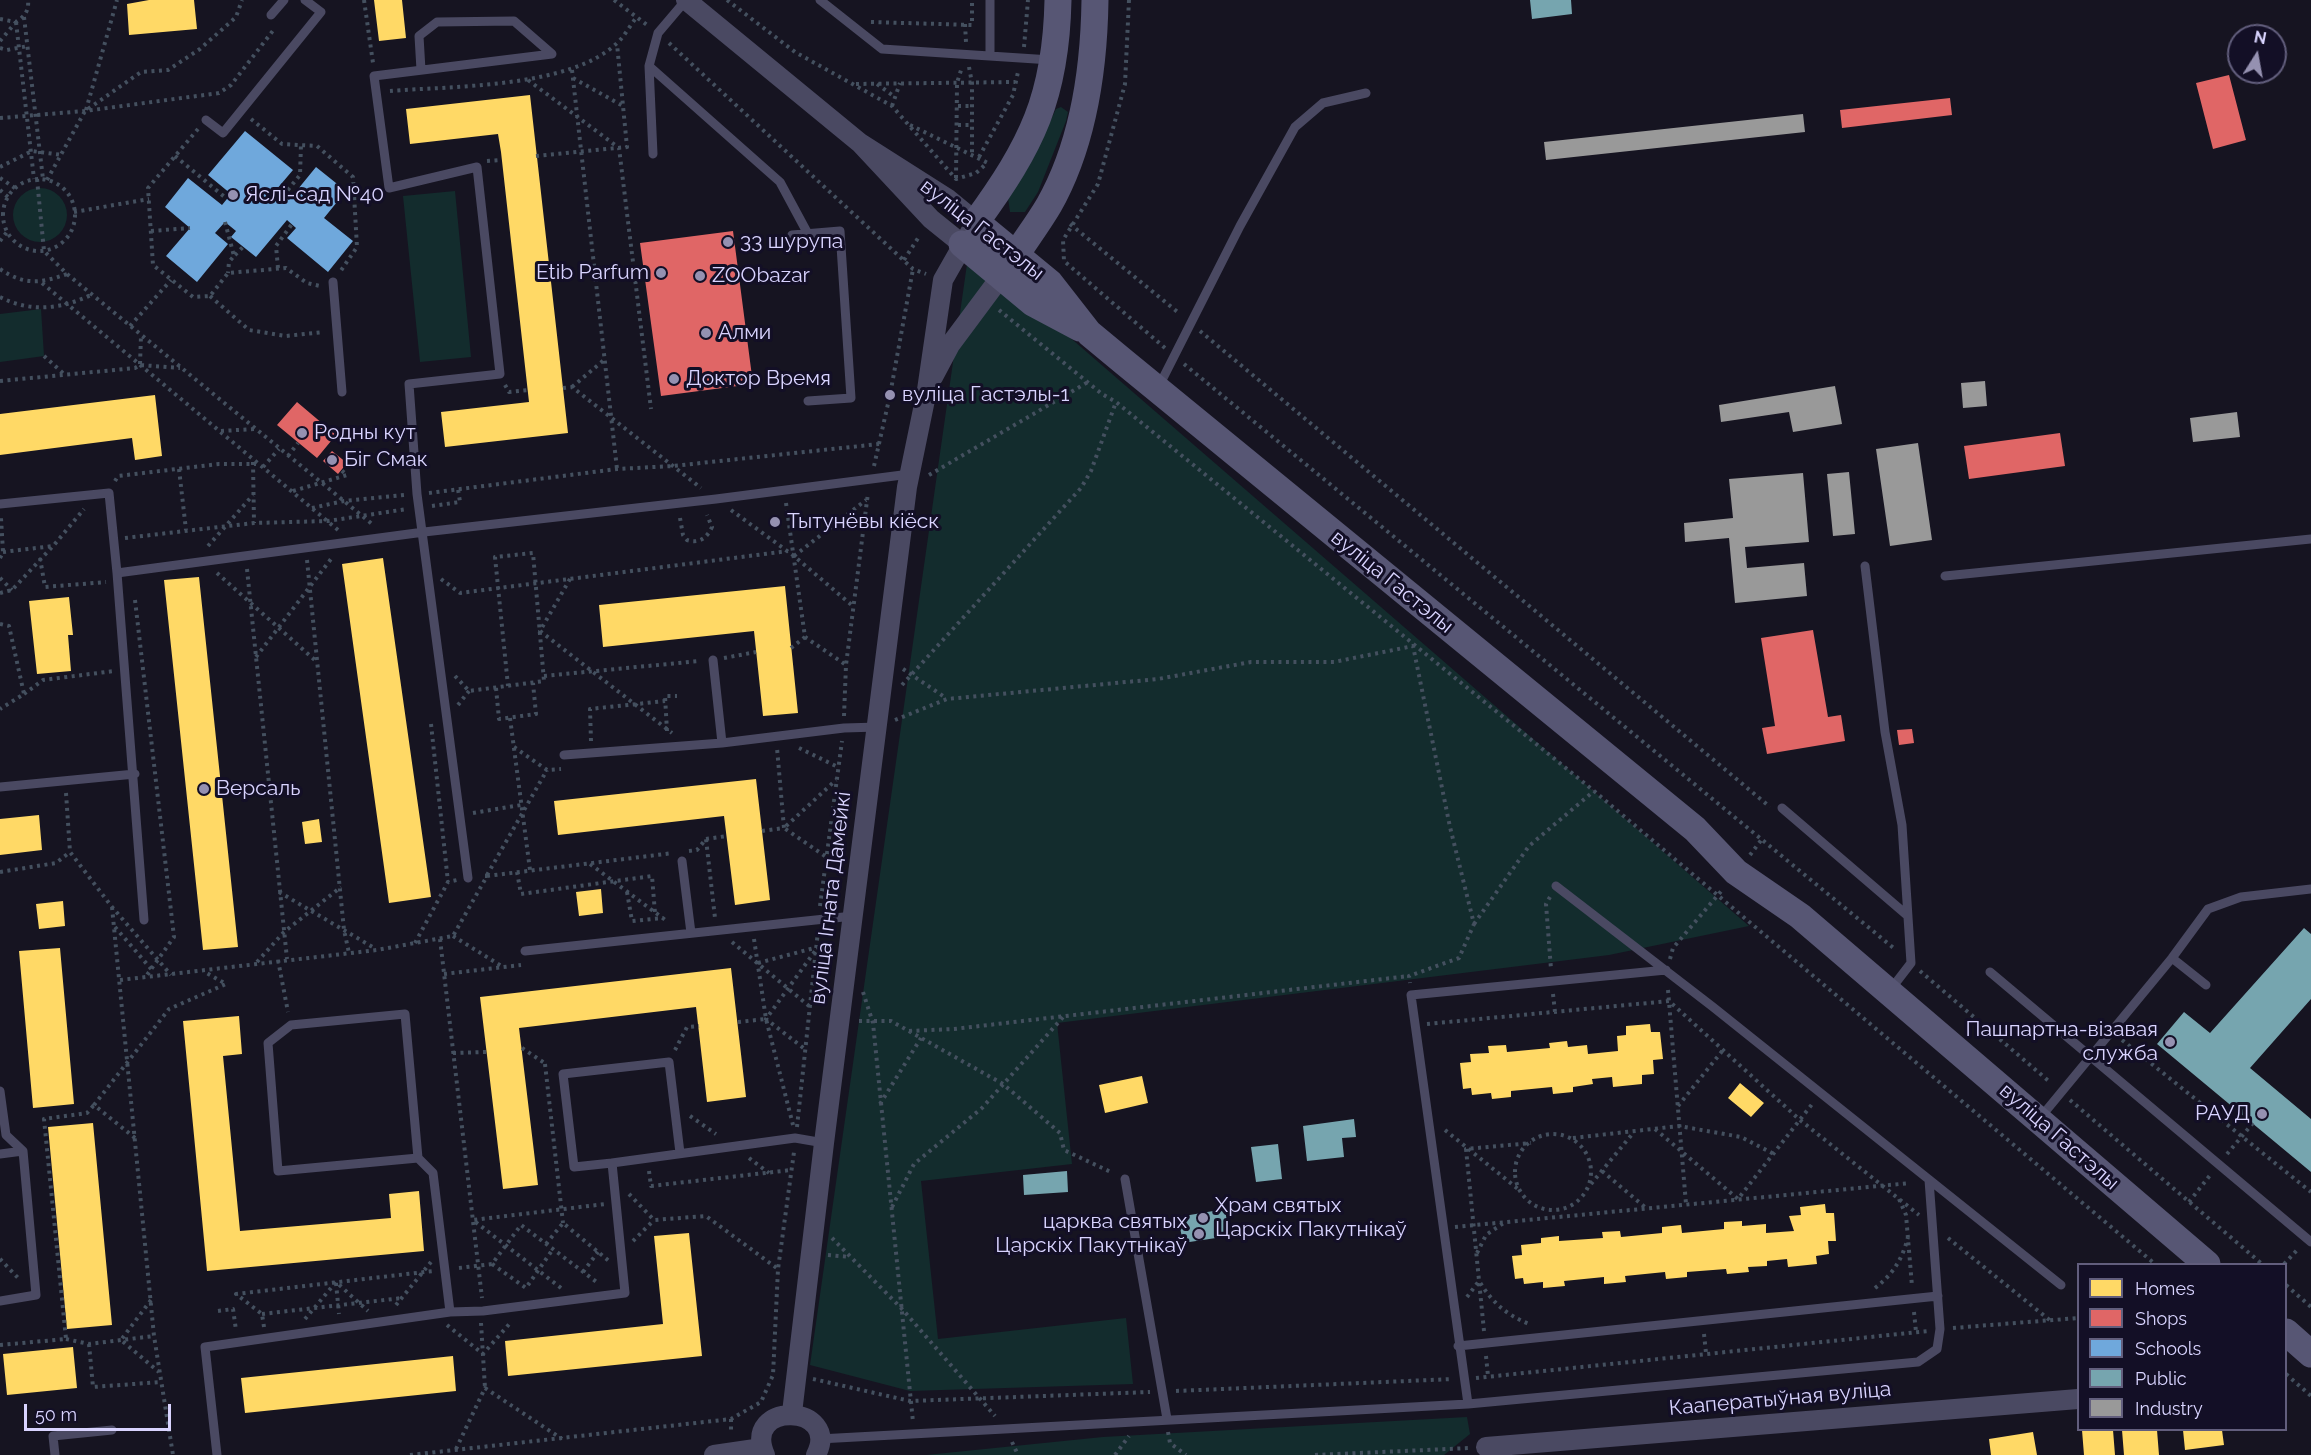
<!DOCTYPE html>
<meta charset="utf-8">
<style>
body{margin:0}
#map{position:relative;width:2311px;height:1455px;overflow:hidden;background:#161421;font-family:Raleway,sans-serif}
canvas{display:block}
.legend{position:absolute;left:2077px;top:1263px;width:210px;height:168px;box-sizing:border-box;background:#130f26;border:2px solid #625e7d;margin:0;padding:8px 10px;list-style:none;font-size:18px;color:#d9d4ff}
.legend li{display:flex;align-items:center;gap:12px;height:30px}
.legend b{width:30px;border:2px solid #625e7d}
.north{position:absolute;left:2227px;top:24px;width:60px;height:60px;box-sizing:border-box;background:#130f26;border:2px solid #625e7d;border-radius:50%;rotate:11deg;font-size:16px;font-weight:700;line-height:24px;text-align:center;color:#d9d4ff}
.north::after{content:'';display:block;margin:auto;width:21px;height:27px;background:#9591b1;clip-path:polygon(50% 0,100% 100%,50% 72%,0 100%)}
.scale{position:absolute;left:24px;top:1404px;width:147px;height:27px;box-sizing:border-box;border:3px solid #d9d4ff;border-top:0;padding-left:8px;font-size:18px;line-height:21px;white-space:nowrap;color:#d9d4ff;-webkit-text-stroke:4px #130f26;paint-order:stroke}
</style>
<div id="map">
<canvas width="2311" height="1455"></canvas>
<ul class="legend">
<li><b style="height:16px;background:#ffd966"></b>Homes</li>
<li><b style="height:16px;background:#e06666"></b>Shops</li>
<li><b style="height:16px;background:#6fa8dc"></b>Schools</li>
<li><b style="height:16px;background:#76a5af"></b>Public</li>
<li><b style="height:16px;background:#999"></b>Industry</li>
</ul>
<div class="north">N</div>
<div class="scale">50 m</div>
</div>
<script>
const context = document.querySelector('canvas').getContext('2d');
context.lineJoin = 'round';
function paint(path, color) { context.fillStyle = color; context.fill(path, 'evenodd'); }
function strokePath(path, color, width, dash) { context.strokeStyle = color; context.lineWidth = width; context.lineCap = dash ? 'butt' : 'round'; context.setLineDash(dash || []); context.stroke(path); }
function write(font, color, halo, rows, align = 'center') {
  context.font = font + ' Raleway,sans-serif'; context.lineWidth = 6; context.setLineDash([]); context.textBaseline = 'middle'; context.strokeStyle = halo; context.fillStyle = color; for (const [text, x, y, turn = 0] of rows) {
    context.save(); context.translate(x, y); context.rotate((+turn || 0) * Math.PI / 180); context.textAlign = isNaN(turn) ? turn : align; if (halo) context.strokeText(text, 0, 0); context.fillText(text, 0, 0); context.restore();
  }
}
const green = new Path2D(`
 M1061,107L1068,112L1066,121L1038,192L1025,212H1010L1008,198L1026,171L1056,109Z
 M13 215a27 27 0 1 1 54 0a27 27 0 1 1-54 0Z
 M455,191L471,357L420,362L403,196Z
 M969,250L1749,926L1609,955L1057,1023L1072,1164L921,1181L938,1339L1126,1318L1133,1384L910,1391L810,1365Z
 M41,309L44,356L0,362V314Z
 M1467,1417L1470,1434L1444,1455H926L1103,1437Z`);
const homes = new Path2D(`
 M149,0H194L197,29L129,35L127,4Z
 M374,0H402L406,38L379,41Z
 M530,95L568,433L445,447L441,412L529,402L501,152L498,134L410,144L406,109Z
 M155,395L162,456L135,460L132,438L0,455V414Z
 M383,558L431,897L389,903L342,564Z
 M199,577L238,947L203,950L164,580Z
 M785,586L798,713L763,716L754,631L603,647L599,605Z
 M69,597L73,635H68L71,671L37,674L29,601Z
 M756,779L770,900L735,905L724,816L558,835L554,801Z
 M39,815L42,850L0,855V819Z
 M319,819L322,842L305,844L302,822Z
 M601,889L603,913L579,916L576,892Z
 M63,901L65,926L39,929L36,904Z
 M60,948L74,1104L33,1108L19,951Z
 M731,968L746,1097L707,1102L696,1007L519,1028L538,1185L503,1189L480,997Z
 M239,1016L242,1054L223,1056L240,1231L391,1218L389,1194L419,1191L424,1251L207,1271L183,1021Z
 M1650,1024L1651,1032H1660L1663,1059L1653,1060L1654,1074L1642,1075V1084L1613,1087L1612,1077L1592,1079L1593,1084L1573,1087V1092L1553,1094L1552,1087L1511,1091V1097L1492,1099L1491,1093L1472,1095L1471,1088L1463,1089L1460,1063L1471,1062L1470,1054L1489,1053L1488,1046L1506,1045L1507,1052L1550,1048L1549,1043L1567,1041L1568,1047L1587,1045L1588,1054L1618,1051L1617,1036L1626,1035V1026Z
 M1142,1076L1148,1103L1105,1113L1099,1085Z
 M1740,1083L1764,1103L1751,1117L1728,1098Z
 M93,1123L112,1325L67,1329L48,1127Z
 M1825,1204L1826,1213H1834L1836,1241H1828L1829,1254L1816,1256L1817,1264L1788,1267L1787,1259L1767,1261V1266L1748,1267L1749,1272L1727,1274L1726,1269L1687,1272V1277L1666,1279L1665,1272L1625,1276L1626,1282L1604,1284V1277L1564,1281L1565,1286L1543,1288V1282L1524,1284L1523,1278L1515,1279L1512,1256L1522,1255L1521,1245L1541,1243V1238L1559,1236V1241L1603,1238L1602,1232L1620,1231L1621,1237L1662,1233V1227L1681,1225L1682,1233L1724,1229V1222L1742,1221V1226L1766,1224V1233L1794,1231L1789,1216L1801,1215L1800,1207Z
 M689,1233L702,1356L508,1376L505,1341L663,1324L654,1236Z
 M73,1347L77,1388L7,1395L3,1354Z
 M453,1356L456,1391L245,1413L241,1378Z
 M2082,1430H2113L2115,1455H2084Z
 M2122,1430H2157L2159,1455H2124Z
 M2183,1430H2222L2224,1445L2185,1450Z
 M2033,1432L2037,1455H1991L1989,1439Z`);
const shops = new Path2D(`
 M2229,75L2246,140L2213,149L2196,83Z
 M1950,98L1952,115L1842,128L1840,110Z
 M733,231L753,384L661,396L640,243Z
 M297,402L336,435L317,458L277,425Z
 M2060,433L2065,466L1969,479L1964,446Z
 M332,451L347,463L338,474L323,461Z
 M1813,630L1828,717L1841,715L1845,741L1767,754L1762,728L1775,726L1761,638Z
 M1912,729L1914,743L1899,745L1897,730Z`);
const schools = new Path2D(`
 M245,131L293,170L276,190L289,200L316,167L346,191L324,218L353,241L328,272L287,238L296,228L287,220L256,257L231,237L236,231L225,222L215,233L228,244L197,282L166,256L190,228L165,207L188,178L222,205L231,194L208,175Z`);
const public = new Path2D(`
 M1530,0H1571L1572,14L1532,19Z
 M2304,928L2311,934V999L2250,1068L2311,1119V1172L2157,1044L2184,1012L2210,1033Z
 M1354,1119L1356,1137L1342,1138L1344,1157L1307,1161L1303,1126Z
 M1278,1144L1282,1179L1256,1182L1251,1147Z
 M1067,1171L1068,1192L1024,1195L1023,1175Z
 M1225,1209L1229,1236L1183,1243L1178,1217Z`);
const industry = new Path2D(`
 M1803,114L1805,132L1546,160L1544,142Z
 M1985,381L1987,406L1963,408L1961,383Z
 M1835,386L1842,424L1793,432L1789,412L1721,422L1719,405Z
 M2237,412L2240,437L2193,442L2190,418Z
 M1918,443L1932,540L1890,546L1876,449Z
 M1849,472L1855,534L1833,536L1827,474Z
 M1803,473L1809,542L1745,547L1747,568L1804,563L1807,596L1735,603L1729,538L1685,542L1684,523L1733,518L1729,479Z`);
const path = new Path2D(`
 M364,0L373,63
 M614,0L647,25
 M727,0L795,52L892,106L956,179L976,173L987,163
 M1129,0L1125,84L1098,184L1063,240L1064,261L1165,348
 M24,17L43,179
 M0,19L16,22C25,16 29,11 28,0
 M16,22L34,179
 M871,22L972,25V0
 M965,24L966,42
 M0,41L16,22
 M669,43L913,269L926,274
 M1024,47L1028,0
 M0,48L7,50L28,46
 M969,67L972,83V153
 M572,70L617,469
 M573,78L623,106
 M528,80L619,148L651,409
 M856,84L1015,82
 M877,84L895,97
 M390,91C452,86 571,88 617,43C625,36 630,25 637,17
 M892,106L900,83
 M958,106H972
 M86,110L117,0
 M0,118L85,111L219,93L231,85L275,28
 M251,119L282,144L317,146L353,177L357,247L340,272
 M910,125L990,164
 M958,125H972
 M198,129L148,188L153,265L193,297L210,296L228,273L286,268L307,283L320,286
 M175,156L227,199
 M536,156L627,147L617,44
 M979,157L1013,95L1018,72
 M487,161L501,160
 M0,167L32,151L62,155
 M0,178L15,188
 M956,178L957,83L962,67
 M37,179L44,251L67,274L372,524
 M3 215a36 36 0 1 1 72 0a36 36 0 1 1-72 0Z
 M47,180L85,111L141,72L168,70L200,49L236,17L242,0
 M0,190L8,197
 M283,196L300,175L301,145
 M74,212L149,199
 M225,222L234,256L229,262L228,273
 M1070,224L1180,314
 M151,231L190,228
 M0,241L7,232
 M235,255L243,247
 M904,260L920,235
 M278,268L276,246L292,224
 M0,269C25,286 41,283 67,274
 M42,283L338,530
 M210,296L249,330L286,336L324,332
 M0,297C31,313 61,309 91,295
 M999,310L1102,394L1116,402L1594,791L2155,1264
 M130,326L171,280
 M1200,331L1770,807
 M44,356L65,375
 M140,364L141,336
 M1184,364L1896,950
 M0,381L135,368L140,365L180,368
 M505,385L509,392L528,390
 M572,387L604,360
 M563,388L572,387L701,488
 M221,431L255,429
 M288,456L298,443
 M253,462L254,523
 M874,466L890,395L913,269
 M263,467L279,449
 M179,469L186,530
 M929,475L1088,382
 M115,481L118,476L219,464H256
 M293,491L347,475L341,470
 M429,493L617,469L673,466L879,444
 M786,503L805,637L846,665
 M432,506L460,502L458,489
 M312,508L344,501L404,495
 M731,510L794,556L854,607
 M680,518L683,535L687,540C699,544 707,538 712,527L707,515
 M125,538L254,523L328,521L407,509
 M208,546L253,495
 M3,552L53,546
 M794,556L866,500
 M0,558L3,552L1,518
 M40,558L45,587L106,582
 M307,560L344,930L349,953
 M247,569L287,959
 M217,573L317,662
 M0,578L12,590
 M441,579L460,593L788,551
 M570,579L540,631L672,733
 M0,593L12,590L54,545L84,509
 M135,600L174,937L147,975
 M0,624L9,626L24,694L0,709
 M791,648L805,637
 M256,657L331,559
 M724,658L756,652
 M903,669L946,698
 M455,676L469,691L544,681L533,553L495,557L508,686
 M544,676L699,661
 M902,685L1081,488L1091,471L1116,402
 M496,688L499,719L536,714L533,683
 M24,694L43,680L114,671
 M458,705L469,691
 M844,716L846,665L868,493
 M510,718L530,870
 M895,720L947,699L1158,679L1251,662H1334L1413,646L1450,827L1474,924L1459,958L1409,976L1410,983
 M431,724L448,882
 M667,731L665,696H677
 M591,741L590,709L665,701
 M514,747L547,770L561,769
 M799,748L838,767
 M66,793L70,852L112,907L171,975
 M473,813L521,805
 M762,831L784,828L777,748
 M706,839L727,836
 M689,851L697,850L706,839L715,918
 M1750,855L1762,839
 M825,856L784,828L836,780
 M590,864L668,922
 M0,872L56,863L70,852
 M517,872L521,894L652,876L655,913
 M487,875L547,770
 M487,876L673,853
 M279,892L376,949
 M627,892L632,921L663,918
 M1550,897L1546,904L1551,969
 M820,906L842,741
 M112,907L154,1336L173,1455
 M1474,924L1529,846L1594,791
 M115,927L152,970
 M453,936L503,967
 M440,939L482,1298
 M754,939L766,1019L793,1125
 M732,942L809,1006
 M415,943L448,882L457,880
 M1670,959L1673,948L1723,889
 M278,960L288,1012
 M257,962L284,932L341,887
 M758,963L818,947L766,1019L806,1050
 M1920,971L2051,1083
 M444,974L521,965
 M120,980L377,950L453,936L487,876H485
 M1668,990L1686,1204
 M863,992L873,1023L913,1422
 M1553,994L1555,1012
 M859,1021H891L1003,1084L1060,1133L1064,1150L1113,1173
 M738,1022L766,1019
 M1427,1024L1669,1001L1800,1120L1919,1215
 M909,1031L954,1029L1409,976
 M2122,1040L2311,1192
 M522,1048L546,1064
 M675,1050L687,1027L699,1026
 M453,1053L487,1052
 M545,1064L563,1223
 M2070,1100L2262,1264
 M880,1104L921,1038
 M1678,1106L1723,1050
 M690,1116L716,1134
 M797,1127L818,931
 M1655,1129L1738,1199L1813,1103
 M1445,1130L1518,1189
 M1515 1172a38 38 0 1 1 76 0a38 38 0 1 1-76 0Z
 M135,1138L94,1105L169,1009L226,984L205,972
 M1573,1138L1679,1126L1741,1137L1774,1154
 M2227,1154L2253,1123
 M749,1158L769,1173
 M649,1171L651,1186L791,1170
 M1602,1171L1646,1208
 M1591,1184L1634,1132
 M629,1194L654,1220L706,1216L778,1269
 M1899,1199L1906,1215L1912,1286
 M2189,1202L2211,1174
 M892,1207L914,1164L982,1108L1064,1016
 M1455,1227L1910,1183
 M832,1238L903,1310L995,1416
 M1948,1238L2052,1322
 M633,1241L654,1220
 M546,1244L563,1223L609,1261
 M1477,1253L1486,1235L1505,1222
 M828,1255L850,1257
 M0,1259L20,1280
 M492,1264L526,1288L553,1249
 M2284,1264L2298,1249
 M459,1268L492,1264L521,1225L598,1283
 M583,1272L598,1252
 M336,1283L339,1314
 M2286,1285L2311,1307
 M561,1288L473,1220L605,1204
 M1875,1288C1893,1274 1902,1260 1908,1237
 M1467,1297L1479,1281C1492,1302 1505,1314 1529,1324
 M151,1300L121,1340L159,1372
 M396,1305L431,1262
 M218,1311L233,1309L236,1330
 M1914,1312L1916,1332
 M262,1314L402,1298
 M305,1319L336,1282L368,1311
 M481,1323L485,1388
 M447,1325L483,1354L511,1322
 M264,1327L262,1314L236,1294L433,1271
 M1953,1328L2078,1318
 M1484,1331L1466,1149L1531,1143
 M1704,1334L1706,1353
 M66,1339L89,1344L154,1336
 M89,1344L93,1387L161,1382
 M0,1345L66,1339L44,1119L87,1113L94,1105
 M1486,1356L1488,1376
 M2286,1374L2311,1396
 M1476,1378L1928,1331
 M813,1379L910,1401L1150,1392
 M1176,1391L1453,1379
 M731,1419V1433
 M1168,1432L1170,1443L1186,1455
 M1012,1442L1018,1455
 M456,1449L485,1388L562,1439
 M410,1455L731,1419L761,1402L773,1375L778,1269L794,1152
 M1115,1455L1129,1436
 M1315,1455L1470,1448`);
const lane = new Path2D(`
 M820,0L882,49L1051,60
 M271,15L284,0
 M990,56V0
 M649,66L780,182L808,234
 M421,70L419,36L437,22L514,21L552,54L374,76L389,188L477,167L500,374L409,384L417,494L468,878
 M206,120L223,133L321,12L305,0
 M653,154L649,66L658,33L686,0
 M792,235L840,231L851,398L808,401
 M333,282L342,392
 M1158,388L1240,226L1295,127L1323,103L1366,93
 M0,504L109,493L117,573L424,532L716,499L910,474
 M1865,566L1885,732L1902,825L1911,963L1891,989
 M117,573L144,920
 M1945,576L2311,539
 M713,660L722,743
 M564,755L722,743L844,728L878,727
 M0,787L135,774
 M1782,808L1908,916
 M682,861L691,933
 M1556,886L1713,1007L2061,1285
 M525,951L853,916
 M2172,958L2206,985
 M1990,972L2311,1242
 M0,1091L6,1135L23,1151L36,1295L0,1301
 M2040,1118L2172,958L2208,909L2241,897L2311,889
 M0,1154L23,1151
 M418,1158L405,1014L291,1025L268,1043L278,1171L418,1158L433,1173L450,1312
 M612,1163L574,1167L563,1074L669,1062L680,1153
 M1125,1179L1167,1419
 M1458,1346L1938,1296
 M1468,1404L1411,995L1666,970
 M819,1439L1468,1404L1918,1362L1937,1349L1940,1329L1929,1180
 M55,1455L53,1436L112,1430
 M217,1455L205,1347L450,1312L483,1311L625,1293L612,1163L795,1138L824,1143`);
const street = new Path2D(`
 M686,0L860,143L931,219L962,244
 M933,377L950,345L1008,267
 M792,1413L824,1143L907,487L927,390L943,280L976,222L948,199L860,143
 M1486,1447L2078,1399
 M714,1455L762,1448
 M765,1455C741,1400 842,1404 816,1455`);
const secondary = new Path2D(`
 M1058,0C1056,97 1032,145 976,222L1050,283L1089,333L1124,362L1695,829L1736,872L1800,916L2207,1264
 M962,244L1033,303L1080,328
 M1016,255C1027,238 1039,222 1049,205C1084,143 1094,70 1095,0
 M2286,1332L2311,1354`);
const markers = [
 [233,195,6,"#9591b1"],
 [728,242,6,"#9591b1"],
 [661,273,6,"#9591b1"],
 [700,276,6,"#9591b1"],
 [706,333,6,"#9591b1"],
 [674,379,6,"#9591b1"],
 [890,395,6,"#9591b1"],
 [302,433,6,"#9591b1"],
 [332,460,6,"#9591b1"],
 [775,522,6,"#9591b1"],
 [204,789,6,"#9591b1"],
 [2170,1042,6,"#9591b1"],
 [2262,1114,6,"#9591b1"],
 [1203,1218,6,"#9591b1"],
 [1199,1234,6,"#9591b1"]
];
const poiNames = [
 ["Яслі-сад №40",245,195],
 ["33 шурупа",740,242],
 ["Etib Parfum",649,273,"right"],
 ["ZOObazar",712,276],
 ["Алми",718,333],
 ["Доктор Время",686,379],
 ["вуліца Гастэлы-1",902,395],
 ["Родны кут",314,433],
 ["Біг Смак",344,460],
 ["Тытунёвы кіёск",787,522],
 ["Версаль",216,789],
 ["Пашпартна-візавая",2158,1030,"right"],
 ["служба",2158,1054,"right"],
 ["РАУД",2250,1114,"right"],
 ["Храм святых",1215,1206],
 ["Царскіх Пакутнікаў",1215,1230],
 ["царква святых",1187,1222,"right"],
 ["Царскіх Пакутнікаў",1187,1246,"right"]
];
const streetNames = [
 ["вуліца Гастэлы",982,230,38],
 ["вуліца Гастэлы",1392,582,39],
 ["вуліца Ігната Дамейкі",831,898,-83],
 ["вуліца Гастэлы",2059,1137,41],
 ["Кааператыўная вуліца",1780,1399,-5]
];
paint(green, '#132c2d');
paint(homes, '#ffd966');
paint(shops, '#e06666');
paint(schools, '#6fa8dc');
paint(public, '#76a5af');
paint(industry, '#999');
strokePath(path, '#44505f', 4, [3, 4.5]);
strokePath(lane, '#4a4962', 9);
strokePath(street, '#4a4962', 20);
strokePath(secondary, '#575674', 27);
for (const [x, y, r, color] of markers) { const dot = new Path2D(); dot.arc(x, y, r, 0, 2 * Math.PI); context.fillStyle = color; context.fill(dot); strokePath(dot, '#130f26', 2); }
write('21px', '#d9d4ff', '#130f26', poiNames, 'left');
write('21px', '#d9d4ff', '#130f26', streetNames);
</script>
